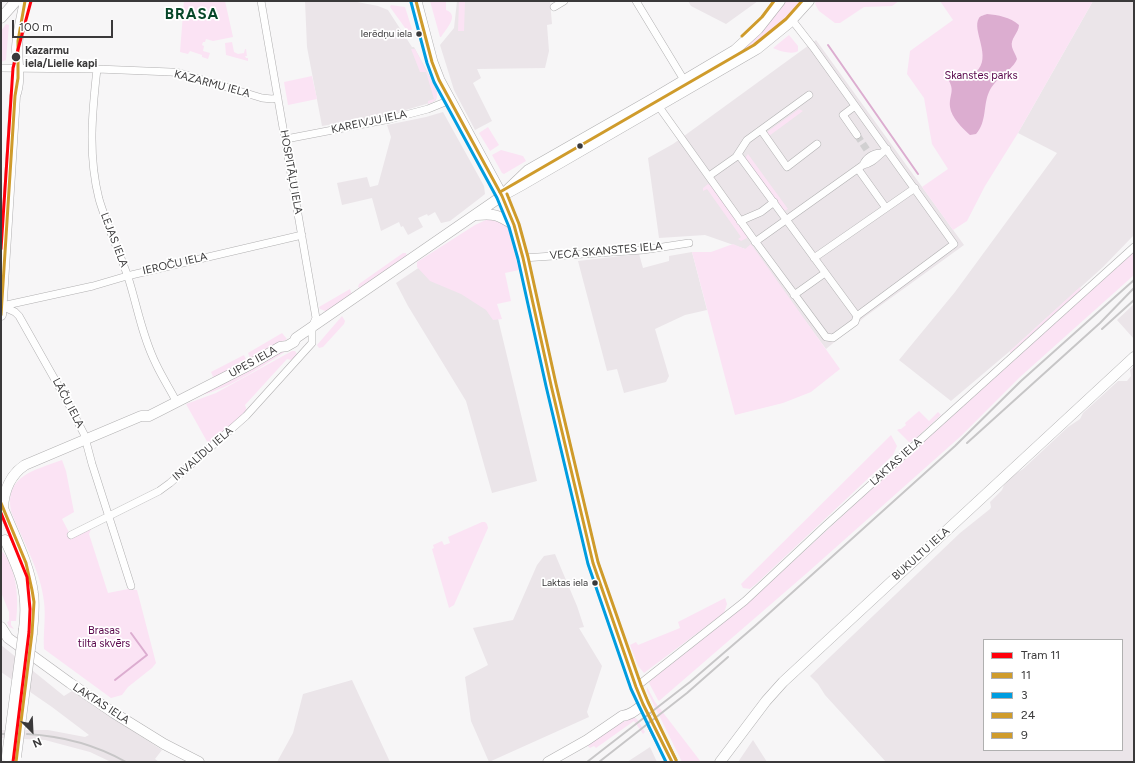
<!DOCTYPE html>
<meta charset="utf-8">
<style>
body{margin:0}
#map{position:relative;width:1135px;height:763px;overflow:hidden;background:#f7f6f7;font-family:Figtree,sans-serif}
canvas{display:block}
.frame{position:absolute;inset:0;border:2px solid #3a393a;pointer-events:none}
.legend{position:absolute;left:983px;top:639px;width:140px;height:112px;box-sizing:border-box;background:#fff;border:1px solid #b0b0b0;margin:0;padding:5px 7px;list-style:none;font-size:12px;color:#3a393a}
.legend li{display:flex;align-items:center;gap:8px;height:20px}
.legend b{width:20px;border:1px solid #b0b0b0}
.north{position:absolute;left:12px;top:711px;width:40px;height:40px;-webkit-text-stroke:3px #fff;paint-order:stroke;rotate:156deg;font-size:11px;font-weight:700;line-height:16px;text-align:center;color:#3a393a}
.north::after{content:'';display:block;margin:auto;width:14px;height:18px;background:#3a393a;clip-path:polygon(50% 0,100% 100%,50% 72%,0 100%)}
.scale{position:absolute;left:12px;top:20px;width:101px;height:18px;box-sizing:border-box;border:2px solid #3a393a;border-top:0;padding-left:5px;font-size:12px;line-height:14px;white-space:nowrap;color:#3a393a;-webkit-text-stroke:3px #fff;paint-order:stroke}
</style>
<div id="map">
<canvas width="1135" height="763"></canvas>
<div class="frame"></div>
<ul class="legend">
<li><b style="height:5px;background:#ff000c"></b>Tram 11</li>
<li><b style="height:5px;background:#cf9b2b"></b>11</li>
<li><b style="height:5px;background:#009de0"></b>3</li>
<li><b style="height:5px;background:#cf9b2b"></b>24</li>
<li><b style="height:5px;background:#cf9b2b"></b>9</li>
</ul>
<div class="north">N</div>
<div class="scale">100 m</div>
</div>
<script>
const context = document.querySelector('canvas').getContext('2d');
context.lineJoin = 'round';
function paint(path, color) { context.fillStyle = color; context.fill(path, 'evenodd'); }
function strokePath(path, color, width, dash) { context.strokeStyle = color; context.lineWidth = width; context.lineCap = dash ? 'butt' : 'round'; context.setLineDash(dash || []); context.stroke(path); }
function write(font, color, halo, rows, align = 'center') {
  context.font = font + ' Figtree,sans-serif'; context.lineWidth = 3.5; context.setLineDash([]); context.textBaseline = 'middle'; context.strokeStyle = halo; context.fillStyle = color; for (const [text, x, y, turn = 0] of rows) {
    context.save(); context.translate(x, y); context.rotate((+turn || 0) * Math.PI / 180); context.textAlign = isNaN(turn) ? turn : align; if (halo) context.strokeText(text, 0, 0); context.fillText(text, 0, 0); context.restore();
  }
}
const built = new Path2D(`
 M305,1H352L378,6L388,10L412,47H414L427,71L437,92L436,100L433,102L392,114L322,126L307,47Z
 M457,1H550L552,24L547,25L549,51L545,68L477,69L481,78L473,83L492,121L475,130L454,90L440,45L454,28Z
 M688,1H758L726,24L691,6Z
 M1093,1H1134V235L1103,267L1010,351L951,401L899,360L955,292L1057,153L1018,133Z
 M816,40L964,245L866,316L826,349L792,303L745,249L705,235L659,238L648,158L673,144Z
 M443,112L484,186L485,194L480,198L450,221L441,223L435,212L428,216L427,214L418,218L423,227L408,235L403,226L401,227L399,222L381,231L372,198L342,205L337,183L367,177L370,187L378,185L391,137L387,125L426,117Z
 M469,234L494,302L537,481L492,493L466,401L408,306L396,283Z
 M692,252L707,310L685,315L655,329L669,376L666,382L624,393L617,369L607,371L578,261L639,254L643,268L669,261V256Z
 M1134,304V339L1117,320Z
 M1134,366V762H886L825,695L818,684L810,676L960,533L990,509L991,507L990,502L1002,490L1004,485L1015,474L1023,469L1068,427L1080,419L1083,413L1118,381H1127L1131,376L1130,370ZM984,640H1122V750H984Z
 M555,554L577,606L584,627L579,628L602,666L587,712L589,717L489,762L471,721L465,677L488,665L473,628L513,620L537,565L544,556Z
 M1,645L64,696L72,691L162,750L155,759L159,762H111L90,752L45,740L1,738V730H48L85,737L89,735L52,707L1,672Z
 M352,680L390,762H277L293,733L303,694Z
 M753,740L767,762H738Z
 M650,747L657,762H627L644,751Z`);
const green = new Path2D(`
 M184,1H225L233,37L213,41L206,39L205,42H203L202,45L204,46L203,51L210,53L208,59L202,57V55L190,51L188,54L180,52Z
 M430,1H446V10C460,15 446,29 441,37H440Z
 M459,1H465L464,31H458Z
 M786,1H803L767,38L731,58L758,36Z
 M816,1H899L892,6L864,7L840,23H835L819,11L815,4Z
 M940,1H1093L1018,133L985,186L967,221L953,230L922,187L948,169L932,144L924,98L907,74L910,51L953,20Z
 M391,5L405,7L412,29L410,32H408L390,7Z
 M6,24L9,25L6,60L1,62V31Z
 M789,35L798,46V51C793,55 779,51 773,48Z
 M232,42L234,52L238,54L244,53L245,49H246L247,56H245L246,58H248V61L226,55L225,43Z
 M411,49H415L437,92V98L433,102L428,104V101L434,99L426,72H420Z
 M312,76L317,99L288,105L284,82Z
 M799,109L803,111L769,136L767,132Z
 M488,127L499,145L490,151L479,133Z
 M501,150L523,156L526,161L504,174L502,173L492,155Z
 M748,154L788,209L784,211L745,158Z
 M708,184L711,185L749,237L741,241L738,239L741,237L707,189L703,191V188Z
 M488,219L502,223L508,228L519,270L505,273L511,301L497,304L502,319L493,320L486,310L461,294L430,281L417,267V262L475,225Z
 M733,244L745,249L751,244L840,369L811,392L783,403L735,415L692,252H711Z
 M1134,252V275L1020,377L961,436L807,573L659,701L658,700L649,683L651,680L746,605L852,507Z
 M403,253H406L407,257L360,288L358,287L359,284Z
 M1080,287L1081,290L1010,354V351Z
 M350,289L352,295L328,312L320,309L319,307Z
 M342,316L345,321L344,324L323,347L319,348L317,345Z
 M282,333L287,339L251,360L248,353Z
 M292,345L291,348C266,364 229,389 201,395Z
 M292,351H295L297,354L292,360L287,359L245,405L247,411L209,445L186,404L216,393Z
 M244,355L247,362L214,379L211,372Z
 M919,411L929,421L938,412L941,415L913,441L909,442L897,430L899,429H901L906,425L905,423Z
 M891,435L897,446L893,455L756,584L750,589L743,588L741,584Z
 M62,460L66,471L74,512L62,519L72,538L91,529L89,534L108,593L128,589L137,590L156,663L152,668L128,687L122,695L111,698L44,649C43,633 46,617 44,602C41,571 22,540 11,511C4,475 36,470 62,460Z
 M482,522H485L487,524L488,528L454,605L449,608L432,549L434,548L433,545L442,541L444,545L450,543L448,537Z
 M1,550C17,568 19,599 16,621H11V625L14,629L9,627L7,622L9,621V612L1,592Z
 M725,598L727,604L724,613L644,673L638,666L630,645L636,642L638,645L680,628L678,622Z
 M647,687L655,702L701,762H682L647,691Z
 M632,716L637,719L645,732L643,734L634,721L596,748L594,746L590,748L587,745Z`);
const water = new Path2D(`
 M987,14C998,15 1010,17 1019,25C1019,33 1010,38 1012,47C1013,51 1016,55 1017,59C1013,70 995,78 989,92C983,105 987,122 976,134L970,135C963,129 951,117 950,107C949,92 957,91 945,75L947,72C953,73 959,78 965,77C969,77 973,75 976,72C993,57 971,30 979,18C980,16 984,15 987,14Z`);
const stream = new Path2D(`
 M828,45L918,174
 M115,680L147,655L131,633`);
const streetTunnel = new Path2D(`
 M857,135L867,150`);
const street = new Path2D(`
 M636,1L684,80
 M554,7L564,1
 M1,68L97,69L171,72L180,73L262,98L272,99L278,98
 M97,69C92,113 88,156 99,199C107,226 119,251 128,277C137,305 142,336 156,364C162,377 170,389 176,401
 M657,104L752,237L826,337L833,338L855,322L857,316L954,244L813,47L792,20
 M855,106L843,115L857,135
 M761,130L787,167L817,144
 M286,139L390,119L428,109L450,100
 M738,154L857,316
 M863,165C866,158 873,153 881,153
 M858,169L886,208
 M709,176L736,157L747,140L809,95
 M740,221L761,212L774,202
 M755,242L863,165C874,163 878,155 887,149
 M523,258L643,250L689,243
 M814,258L915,188
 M794,295L825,273
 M2,306L15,312L19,316L67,401L84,434L92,464L131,586
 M2,306L93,286L127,276L302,235
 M71,535L159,491L170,483L246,416L312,343V327L316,318L261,1
 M636,687L745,601L825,526L1134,247`);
const secondary = new Path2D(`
 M1,18L16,1
 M506,191L528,170L654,98L735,50L758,29L780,1
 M476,215C495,213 498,215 514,225
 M1,315L15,96C21,80 17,63 17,47C18,31 22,16 25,1
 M1,503C12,532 29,562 33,593C35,606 33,620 32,633
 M3,508C4,490 10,475 25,465L141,416H149L157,412L251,364L280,347L287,346L294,342L296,338L502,196L522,185L757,49L789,23L809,1
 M5,540C20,572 29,592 24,629
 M1,627L8,638L70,683L114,713L164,744L199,762
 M548,762L587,740L622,716C631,715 637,710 643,704
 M720,762L766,701L783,682L1134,357`);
const primary = new Path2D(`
 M416,1L432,62L439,80L502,196L514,225L523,258L551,385L593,563L636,687L647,711
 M653,725L672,762`);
const rail = new Path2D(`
 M1102,329L1134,300
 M967,443L1100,323L1134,288
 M1,734H5
 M27,734C62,736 96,745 126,762
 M587,762L690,682L755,626L955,446L1021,381L1134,280
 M599,762L687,693L728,657`);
const secondaryBridge = new Path2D(`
 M7,756L24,629
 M16,757L32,633`);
const bus1 = new Path2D(`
 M416,1L432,62L439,80L502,196L514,225L523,258L551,385L593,563L636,687L643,704L672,762`);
const bus2 = new Path2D(`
 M411,2L427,63L434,82L497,198L509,227L518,259L546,386L588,564L631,689L639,706L666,762`);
const bus3 = new Path2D(`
 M742,36L762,17L774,1
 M500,192L754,45L786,19L802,1
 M507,194L519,224L528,257L556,384L598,562L641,685L648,702L676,760`);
const bus4 = new Path2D(`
 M1,315L15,96L18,78V41L25,1
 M1,503L26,563L32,590L34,602L32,633L16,762`);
const tram1 = new Path2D(`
 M1,249L13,68L31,1
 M1,513L27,577L30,609L29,632L13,762`);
const markers = [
 [419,34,3.5,"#3a393a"],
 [16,57,5,"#3a393a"],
 [580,146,3.5,"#3a393a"],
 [595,583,3.5,"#3a393a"]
];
const busNames = [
 ["Ierēdņu iela",412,34],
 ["Laktas iela",588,583]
];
const stopNames = [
 ["Kazarmu",25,51],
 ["iela/Lielie kapi",25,64]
];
const parkNames = [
 ["Skanstes parks",981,76],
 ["Brasas",104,631],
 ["tilta skvērs",104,644]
];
const streetNames = [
 ["KAZARMU IELA",212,84,15],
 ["KAREIVJU IELA",369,122,-12],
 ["HOSPITĀĻU IELA",291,172,80],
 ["LEJAS IELA",114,240,69],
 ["VECĀ SKANSTES IELA",606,251,-5],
 ["IEROČU IELA",175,264,-13],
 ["UPES IELA",253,362,-29],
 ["LĀČU IELA",68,403,62],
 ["INVALĪDU IELA",203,454,-41],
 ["LAKTAS IELA",896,462,-42],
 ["BUKULTU IELA",921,554,-42],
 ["LAKTAS IELA",101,704,33]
];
const districtNames = [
 ["BRASA",192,15]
];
paint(built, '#ebe5e9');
paint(green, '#fbe3f4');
paint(water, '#dcadd0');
strokePath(stream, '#dcadd0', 2);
strokePath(streetTunnel, '#d1d0d1', 7, [7, 3.5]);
strokePath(street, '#b1b0b1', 8);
strokePath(secondary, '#b1b0b1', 11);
strokePath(primary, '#b1b0b1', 12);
strokePath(street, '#fefefe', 7);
strokePath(secondary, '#fefefe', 10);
strokePath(primary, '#fefefe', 11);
strokePath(rail, '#c7c6c7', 2);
strokePath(secondaryBridge, '#b1b0b1', 11, []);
strokePath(secondaryBridge, '#fefefe', 10);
strokePath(bus1, '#cf9b2b', 3);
strokePath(bus2, '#009de0', 3);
strokePath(bus3, '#cf9b2b', 3);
strokePath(bus4, '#cf9b2b', 3);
strokePath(tram1, '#ff000c', 3);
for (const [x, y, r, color] of markers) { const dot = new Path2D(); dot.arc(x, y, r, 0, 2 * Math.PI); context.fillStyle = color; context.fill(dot); strokePath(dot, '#fff', 1.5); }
write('10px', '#3a393a', '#fff', busNames, 'right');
write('bold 11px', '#3a393a', '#fff', stopNames, 'left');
write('11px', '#59064b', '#fff', parkNames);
write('11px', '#3a393a', '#fff', streetNames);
context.letterSpacing = '1px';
write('bold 15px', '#074729', '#fff', districtNames);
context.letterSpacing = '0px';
</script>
